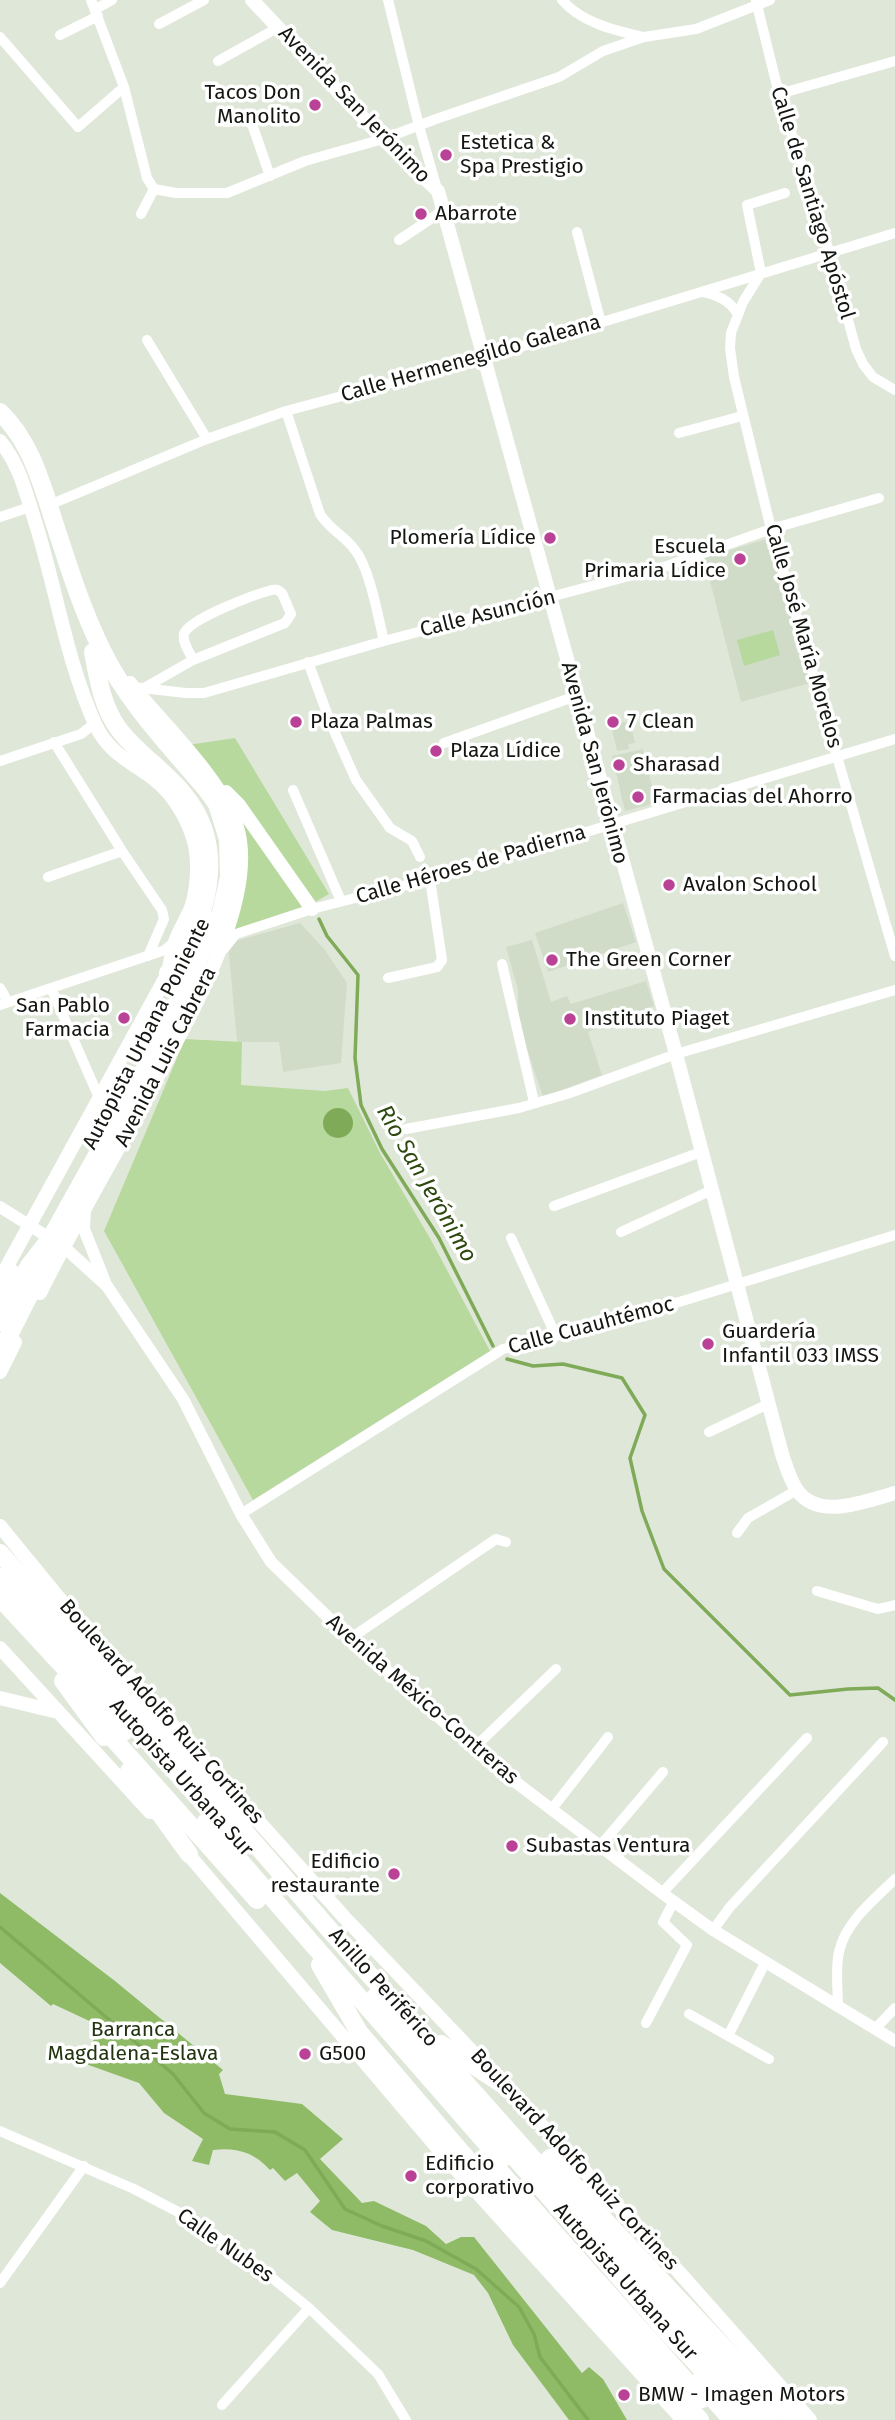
<!DOCTYPE html>
<meta charset="utf-8">
<style>
body{margin:0}
canvas{display:block;background:#dfe7d9}
</style>
<canvas width="895" height="2420"></canvas>
<script>
const context = document.querySelector('canvas').getContext('2d');
context.lineJoin = 'round';
function paint(path, color) { context.fillStyle = color; context.fill(path, 'evenodd'); }
function strokePath(path, color, width, dash) { context.strokeStyle = color; context.lineWidth = width; context.lineCap = dash ? 'butt' : 'round'; context.setLineDash(dash || []); context.stroke(path); }
function write(font, color, halo, rows, align = 'center') {
  context.font = font + ' "Fira Sans",sans-serif'; context.lineWidth = 7; context.setLineDash([]); context.textBaseline = 'middle'; context.strokeStyle = halo; context.fillStyle = color; for (const [text, x, y, turn = 0] of rows) {
    context.save(); context.translate(x, y); context.rotate((+turn || 0) * Math.PI / 180); context.textAlign = isNaN(turn) ? turn : align; if (halo) context.strokeText(text, 0, 0); context.fillText(text, 0, 0); context.restore();
  }
}
const built = new Path2D(`
 M770,538L810,683L741,702L704,558Z
 M630,721L635,743L628,744L629,749L617,751L611,725Z
 M643,749L656,803L625,811L612,756Z
 M623,903L636,942L548,972L535,933Z
 M300,923L325,950L347,983L341,1063L283,1072L279,1042H237L228,943Z
 M532,940L551,1002L567,996L571,1004L646,981L654,1006L588,1032L602,1075L543,1097L518,1022V990L506,947Z`);
const green = new Path2D(`
 M773,630L780,655L744,666L737,640Z
 M235,738L329,894L310,905L236,933L221,951L232,831L181,746Z
 M185,1039L242,1042L241,1085L325,1091L348,1088L380,1153L431,1240L490,1351L253,1500L104,1231Z`);
const forest = new Path2D(`
 M0,1893L115,1981L223,2070L219,2074L225,2094L302,2104L343,2139L320,2159L362,2203L374,2201L426,2226L446,2244L461,2237H474L582,2373L589,2367L603,2379L627,2420H569L513,2345L488,2293L474,2275L413,2250L332,2230L310,2212L320,2201L297,2173L285,2181L273,2168L270,2170C254,2152 236,2147 213,2150L209,2165L192,2161L203,2139L164,2113L139,2083L83,2063L100,2026L53,2004L51,2006L0,1963Z`);
const water = new Path2D(`
 M323 1123a15 15 0 1 1 30 0a15 15 0 1 1-30 0Z`);
const stream = new Path2D(`
 M319,919L327,936L358,975L355,1058L361,1105L382,1149L439,1238L493,1346
 M507,1359L533,1366L563,1364L622,1378L645,1415L630,1458L642,1511L664,1569L790,1695L848,1689L878,1688L895,1700
 M0,1927L173,2074L204,2113L230,2129L275,2132L305,2150L345,2209L382,2226L426,2241L476,2269L519,2307L534,2334L540,2357L588,2420`);
const minor = new Path2D(`
 M91,0L124,87L147,178L154,189
 M388,0L419,126L437,189
 M562,0C582,23 614,30 643,37
 M756,1L779,94L829,251L856,349L863,364L873,377L895,390
 M96,9L112,0
 M159,24L204,0
 M60,35L98,16
 M0,37L78,127L124,87
 M218,61L279,27
 M779,94L895,61
 M225,122L244,120L252,124L270,176
 M154,189L176,193H227L305,161L383,139L436,119L559,77L603,51L644,37L696,29L770,0
 M141,214L154,189
 M577,232L601,323
 M399,240L444,210
 M761,273L743,302L731,333L730,348L734,377L771,529L895,956
 M761,273L747,205L785,193
 M703,292C719,296 729,300 737,313
 M147,340L207,439
 M286,411L320,514C329,529 345,536 355,550C370,569 378,617 384,641
 M679,433L742,416
 M54,503L207,439L286,411L484,358L895,233
 M0,517L30,507
 M308,662L331,724L356,780L390,828L412,841L420,857
 M133,687L186,693H204L384,641L667,566L771,529L879,498
 M144,688L193,660L285,623L291,614L282,593C277,590 278,589 272,590C256,594 188,619 184,634C182,642 190,653 193,660
 M54,742L122,851L162,910L164,919L148,956
 M444,743L576,696
 M0,761L81,734L95,723
 M293,790L341,901
 M48,877L122,851
 M224,949L236,934L312,909L430,879L895,739
 M502,964L534,1102
 M388,978L437,967L442,960L430,879
 M0,988L8,1002
 M51,988L100,1100
 M0,1005L165,950L175,941
 M406,1129L519,1108L570,1093L676,1054L895,990
 M554,1206L701,1152
 M621,1232L712,1190
 M511,1238L556,1336
 M709,1432L768,1404
 M241,1514L503,1349L618,1321L895,1235
 M737,1533L748,1518L797,1490
 M817,1591L878,1609L895,1605
 M351,1638L496,1539L506,1542
 M474,1748L556,1669
 M551,1810L608,1737
 M600,1846L663,1772
 M662,1893L807,1738
 M713,1930L730,1907L883,1742
 M838,2007C838,1990 835,1969 839,1952C845,1922 875,1899 895,1879
 M689,2014L769,2059
 M646,2023L687,1945L663,1922L674,1901
 M876,2028L895,2008
 M728,2036L765,1963
 M0,2131L134,2189L184,2215L249,2259L309,2308L378,2374L406,2420
 M0,2283L84,2166
 M222,2405L309,2308`);
const tertiary = new Path2D(`
 M0,1207L64,1247L107,1286L183,1399L241,1514L271,1562L338,1627L489,1762L662,1893L713,1930L895,2041
 M85,1210L84,1229L105,1282`);
const secondary = new Path2D(`
 M252,0L383,139L438,191L676,1054L782,1454C786,1466 790,1480 797,1490C818,1521 866,1501 895,1493
 M0,441C19,464 25,490 34,518C56,586 66,661 96,726C109,753 131,762 154,779C174,794 189,821 195,845C199,864 197,890 191,908C186,920 179,930 175,942C172,952 170,963 168,973L0,1279
 M226,792L239,805L312,909
 M40,1293C74,1225 113,1159 149,1093C183,1027 260,902 237,827C222,779 162,723 130,683
 M0,1299L14,1272
 M0,1372L15,1342
 M0,1526L58,1597L344,1917L505,2086L678,2271L810,2420
 M0,1648L150,1812
 M0,1698L58,1712
 M183,1848L446,2158L683,2420`);
const motorway = new Path2D(`
 M0,412C33,444 43,489 57,531C70,571 83,612 102,650C127,702 170,746 207,790L217,804L228,839L229,877L221,913L144,1071L52,1236L29,1266L0,1322
 M93,652C98,678 102,706 118,728C136,753 166,771 185,796C228,849 208,925 168,973
 M0,1353L39,1276L48,1249
 M0,1553L98,1662L335,1936L599,2233L770,2420
 M0,1577L227,1829
 M0,1598L124,1732
 M63,1681L104,1737
 M101,1725L257,1900
 M129,1771L189,1854
 M206,1822L501,2160
 M320,1965L359,2032L462,2153L700,2420
 M375,1997L667,2332L750,2420
 M441,2044L505,2086
 M486,2156L702,2399
 M446,2158L477,2181
 M550,2158L607,2223L792,2420
 M698,2382L732,2420`);
const markers = [
 [315,105,7,"#ba4296"],
 [446,155,7,"#ba4296"],
 [421,214,7,"#ba4296"],
 [550,538,7,"#ba4296"],
 [740,559,7,"#ba4296"],
 [296,722,7,"#ba4296"],
 [613,722,7,"#ba4296"],
 [436,751,7,"#ba4296"],
 [619,765,7,"#ba4296"],
 [638,797,7,"#ba4296"],
 [669,885,7,"#ba4296"],
 [552,960,7,"#ba4296"],
 [124,1018,7,"#ba4296"],
 [570,1019,7,"#ba4296"],
 [708,1344,7,"#ba4296"],
 [512,1846,7,"#ba4296"],
 [394,1874,7,"#ba4296"],
 [305,2054,7,"#ba4296"],
 [411,2176,7,"#ba4296"],
 [624,2395,7,"#ba4296"]
];
const poiNames = [
 ["Tacos Don",301,93,"right"],
 ["Manolito",301,117,"right"],
 ["Estetica &",460,143],
 ["Spa Prestigio",460,167],
 ["Abarrote",435,214],
 ["Plomería Lídice",536,538,"right"],
 ["Escuela",726,547,"right"],
 ["Primaria Lídice",726,571,"right"],
 ["Plaza Palmas",310,722],
 ["7 Clean",627,722],
 ["Plaza Lídice",450,751],
 ["Sharasad",633,765],
 ["Farmacias del Ahorro",652,797],
 ["Avalon School",683,885],
 ["The Green Corner",566,960],
 ["San Pablo",110,1006,"right"],
 ["Farmacia",110,1030,"right"],
 ["Instituto Piaget",584,1019],
 ["Guardería",722,1332],
 ["Infantil 033 IMSS",722,1356],
 ["Subastas Ventura",526,1846],
 ["Edificio",380,1862,"right"],
 ["restaurante",380,1886,"right"],
 ["G500",319,2054],
 ["Edificio",425,2164],
 ["corporativo",425,2188],
 ["BMW - Imagen Motors",638,2395]
];
const streetNames = [
 ["Avenida San Jerónimo",354,105,46],
 ["Calle de Santiago Apóstol",812,203,73],
 ["Calle Hermenegildo Galeana",471,359,-16],
 ["Calle Asunción",488,614,-14],
 ["Calle José María Morelos",803,636,74],
 ["Avenida San Jerónimo",594,763,75],
 ["Calle Héroes de Padierna",471,865,-16],
 ["Autopista Urbana Poniente",147,1034,-63],
 ["Avenida Luis Cabrera",166,1057,-63],
 ["Calle Cuauhtémoc",591,1326,-15],
 ["Avenida México-Contreras",422,1700,41],
 ["Boulevard Adolfo Ruiz Cortines",161,1712,48],
 ["Autopista Urbana Sur",181,1778,48],
 ["Anillo Periférico",383,1988,48],
 ["Boulevard Adolfo Ruiz Cortines",574,2160,47],
 ["Calle Nubes",225,2246,35],
 ["Autopista Urbana Sur",625,2282,48]
];
const parkNames = [
 ["Barranca",133,2030],
 ["Magdalena-Eslava",133,2054]
];
const waterNames = [
 ["Río San Jerónimo",426,1184,60]
];
paint(built, '#d1dcc8');
paint(green, '#b8d99d');
paint(forest, '#8fbb67');
paint(water, '#7faa57');
strokePath(stream, '#7faa57', 3.5);
strokePath(minor, '#fff', 10);
strokePath(tertiary, '#fff', 12);
strokePath(secondary, '#fff', 14);
strokePath(motorway, '#fff', 18);
for (const [x, y, r, color] of markers) { const dot = new Path2D(); dot.arc(x, y, r, 0, 2 * Math.PI); context.fillStyle = color; context.fill(dot); strokePath(dot, '#fff', 2.5); }
write('21px', '#131611', '#fff', poiNames, 'left');
write('21px', '#131611', '#fff', streetNames);
write('21px', '#233411', '#fff', parkNames);
write('italic 23px', '#2d490e', '#fff', waterNames);
</script>
